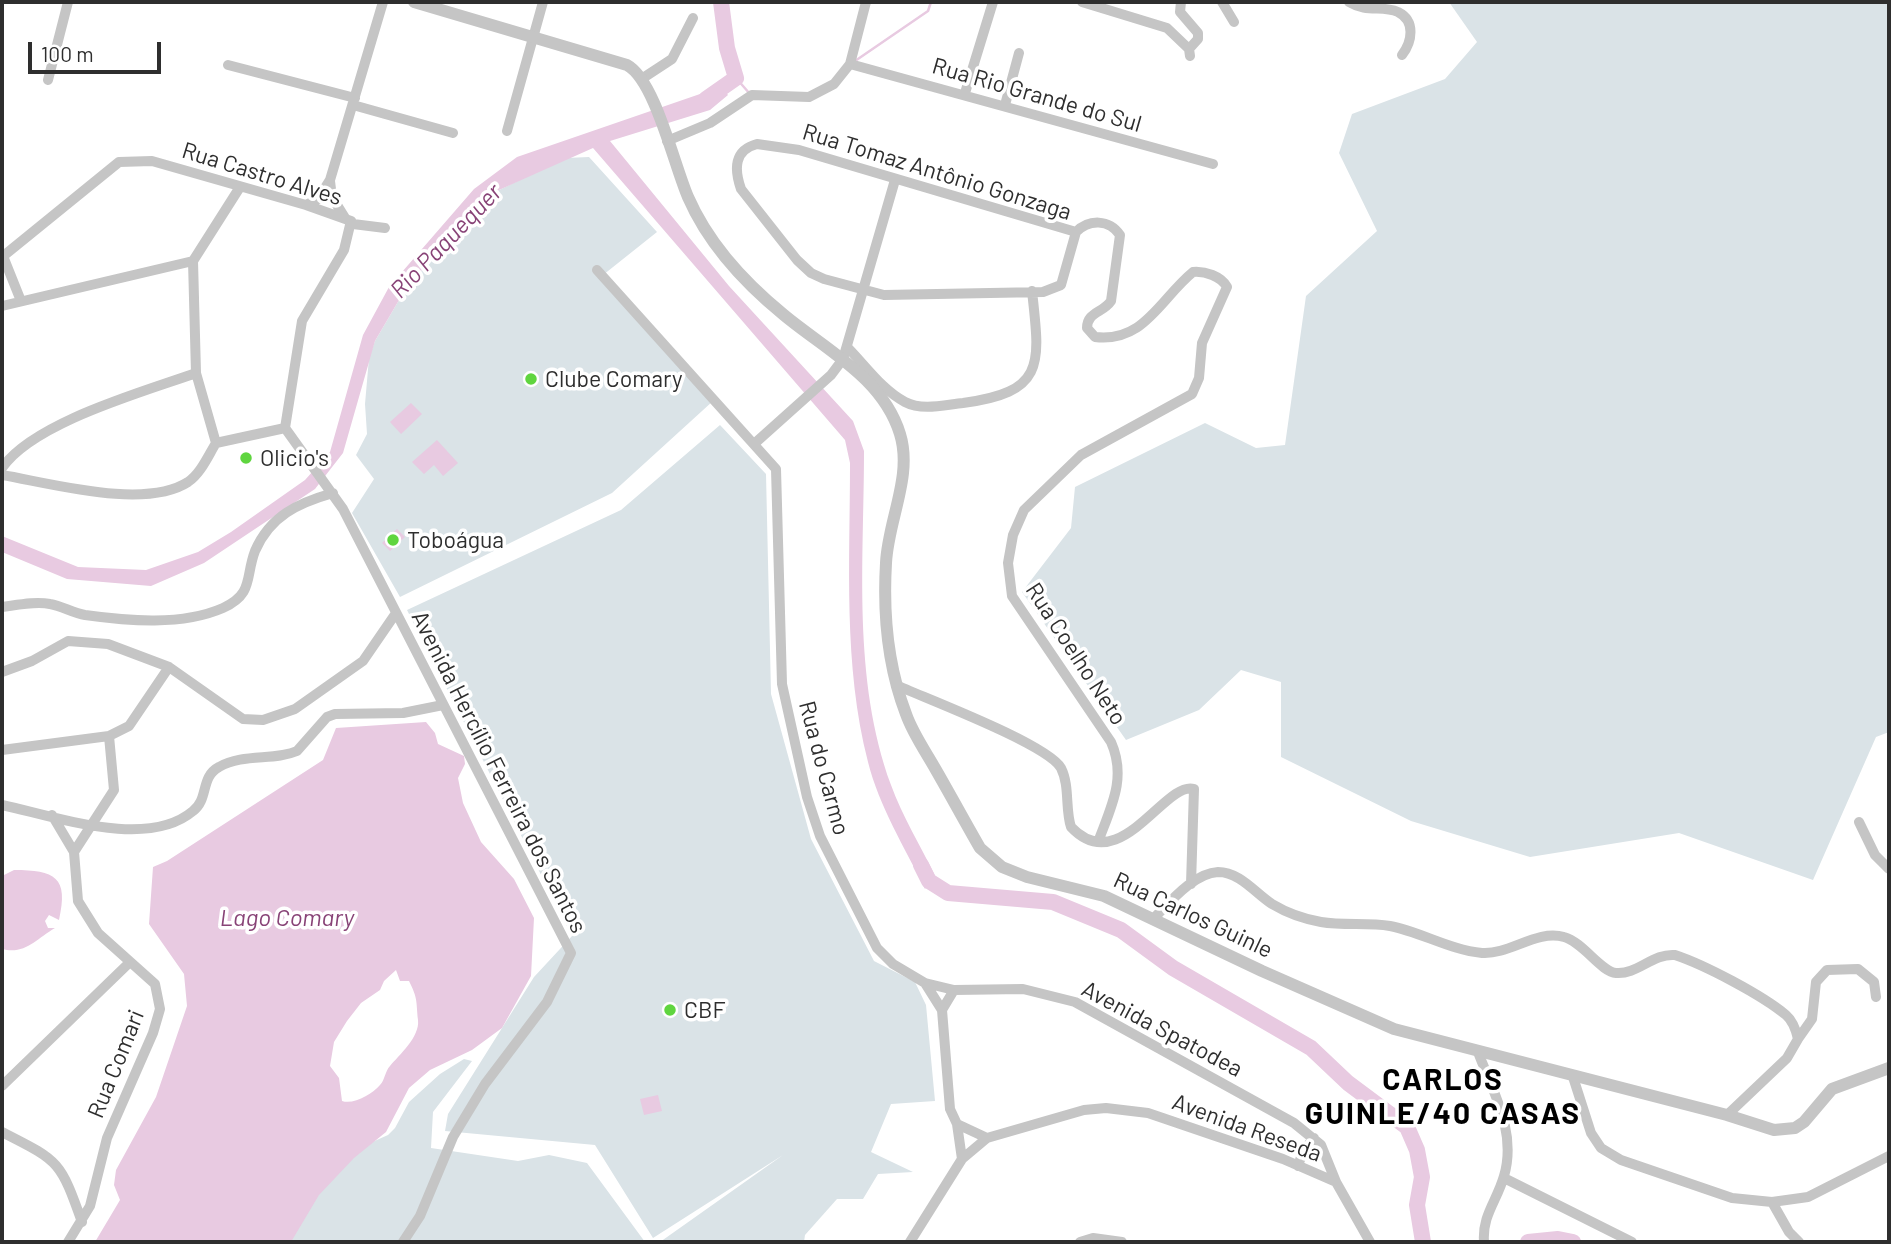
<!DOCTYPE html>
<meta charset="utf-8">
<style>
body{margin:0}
#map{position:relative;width:1891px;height:1244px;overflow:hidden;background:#fff;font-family:Barlow,sans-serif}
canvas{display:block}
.frame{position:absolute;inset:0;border:4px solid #2e2e2e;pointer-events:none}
.scale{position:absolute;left:28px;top:42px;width:133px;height:32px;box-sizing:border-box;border:4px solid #2e2e2e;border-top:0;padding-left:9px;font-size:21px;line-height:24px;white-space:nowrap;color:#2e2e2e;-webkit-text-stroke:5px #fff;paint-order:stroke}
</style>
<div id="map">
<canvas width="1891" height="1244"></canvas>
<div class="frame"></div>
<div class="scale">100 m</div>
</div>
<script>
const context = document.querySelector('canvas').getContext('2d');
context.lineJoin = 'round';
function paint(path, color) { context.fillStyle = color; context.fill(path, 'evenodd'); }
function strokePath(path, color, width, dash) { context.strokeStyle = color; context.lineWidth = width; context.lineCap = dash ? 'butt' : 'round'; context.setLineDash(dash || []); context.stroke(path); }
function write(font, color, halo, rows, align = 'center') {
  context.font = font + ' Barlow,sans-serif'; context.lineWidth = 7; context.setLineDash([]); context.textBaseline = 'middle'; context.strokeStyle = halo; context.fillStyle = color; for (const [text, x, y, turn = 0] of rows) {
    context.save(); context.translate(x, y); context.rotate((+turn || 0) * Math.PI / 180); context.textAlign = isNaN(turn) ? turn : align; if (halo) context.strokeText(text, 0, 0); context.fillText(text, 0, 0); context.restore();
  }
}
const green = new Path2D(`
 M1449,2H1889V732L1876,737L1813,880L1679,833L1530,857L1411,821L1281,757V682L1241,670L1199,710L1126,740L1022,592L1071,528L1075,487L1205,423L1256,448L1285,445L1306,296L1377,231L1339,153L1352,114L1445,79L1477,42Z
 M589,157L657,232L603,275L713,401L612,493L400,597L352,513L374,479L356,455L367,434L365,404L369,358L375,341L402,295L440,247L499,190L566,158Z
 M720,425L766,474L771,694L811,839L874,961L915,982L926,1005L935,1101L891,1104L871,1152L913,1172L878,1174L863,1199H837L805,1235L804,1242H660L783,1155L653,1238L595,1145L445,1131L448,1114L534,977L572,936L407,610L621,510Z
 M464,1059L472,1061L433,1112L431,1148L518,1161L549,1155L587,1163L645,1242H286L319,1186L352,1151L388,1135L395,1128L409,1102L440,1074Z`);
const water = new Path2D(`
 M719,83L728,95L710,110L610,141L729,286L853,421L864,451C864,562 852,678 891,785C902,816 921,846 935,876L925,889C905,848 879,806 868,762C843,664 850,564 850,463L845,440L593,148L499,190L440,247L402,295L375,341L343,453L315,489L204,563L151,586L67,579L2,552V536L78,567L146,570L198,552L231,532L305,480L330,452L363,335L389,287L474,189L517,157L700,94Z
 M411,403L422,414L401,434L390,422Z
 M437,440L458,463L443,476L434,465L424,474L412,462Z
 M397,529L405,537L390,551L382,543Z
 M426,722L435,733L438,744L464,756L465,764L458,778L463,803L481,842L514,879L534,918L531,976L502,1028L472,1050L430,1070L409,1088L386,1132L354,1158L319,1195L291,1242H95L120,1200L114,1185L116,1170L156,1097L187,1006L184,974L149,924L153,867L167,861L323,760L336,728ZM396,970L400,981H409C418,999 416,1000 418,1020C420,1037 399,1055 390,1066C385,1071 385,1080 380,1085C372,1094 354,1105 342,1101L339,1078L330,1066L334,1042L347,1021L361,1003L380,990L384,981Z
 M14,870C55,870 69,877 59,920L49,915L45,921L48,928H55C36,939 25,955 2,949V876Z
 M658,1095L662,1111L644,1115L640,1099Z`);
const stream = new Path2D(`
 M855,61L928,11L931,2
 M736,78L750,94`);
const river = new Path2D(`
 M706,99L736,78L727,48L721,2
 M921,865L929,881L948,893L1053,902L1121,930L1173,968L1311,1048L1348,1083L1407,1127L1417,1150L1422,1177L1417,1205L1423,1242
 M1528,1242L1558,1239L1573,1242`);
const minor = new Path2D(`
 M1082,2L1167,28L1189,49L1190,56
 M1181,2L1180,12L1198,33V39L1189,49
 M1222,2L1234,22
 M1349,2C1367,13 1382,5 1398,12C1416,21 1412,42 1402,55
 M850,64L1213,164
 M228,65L355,98
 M643,78L672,59L693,18
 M48,80L68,2
 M965,93L993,2
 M353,105L453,133
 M1005,105L1019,53
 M507,131L543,2
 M667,141L710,123L752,95L809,97L834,84L850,64L866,2
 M757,144L799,150L1076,232L1061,285L1043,292L884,295L824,279L811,273L797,260L741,189C734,169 734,150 757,144Z
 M330,181L332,197L345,218
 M306,205L318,199L330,180L383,2
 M353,224L385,228
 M1076,232C1089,219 1109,219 1120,235L1111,301C1103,313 1087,312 1087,328L1095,337C1144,343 1160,299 1193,272C1205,271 1221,276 1227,287L1202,343L1199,378L1192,394L1081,455L1024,510L1013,535L1008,563L1012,596L1111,742C1127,778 1111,807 1098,842
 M3,256L21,301
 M2,257L119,162L152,161L306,205L351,221L344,250L302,321L285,428
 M597,270L776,469L782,684L807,797L820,836L877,948L893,964L925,983L942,1010L950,1109L957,1124L962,1159
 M2,306L193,261
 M847,347C865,365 882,390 905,402C922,411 944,405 963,403C1046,392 1040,364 1032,291
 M285,428L343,509L571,953L547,1002L485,1084L453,1137L420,1216L403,1242
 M216,443L196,373L193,261L240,187
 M216,443L285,428
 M754,444L831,375L843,359L895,180
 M2,468C34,422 143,392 196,373
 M2,475C50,483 145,510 188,482C201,473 208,456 216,443
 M2,607C17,605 35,601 50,604C62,606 73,613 85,615C128,621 182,626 223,608C254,594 245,577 255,551C270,516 298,503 333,493
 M2,672L32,661L68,641L108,644L169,667L243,719L263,720L295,709L363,661L396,613
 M896,685C927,699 1047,744 1061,768C1070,786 1065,809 1071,827C1120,879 1165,780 1194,789L1191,884
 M2,750L109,736
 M2,805C54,816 147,850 193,811C209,799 200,777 219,767C243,753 274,761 297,751L327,717L335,714L403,713L443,705
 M52,815L74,852
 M1859,822L1875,855L1889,869
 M1154,918C1170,902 1194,873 1218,872C1240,872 1255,893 1272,904C1287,913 1304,919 1321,922C1344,926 1368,922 1390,926C1421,932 1450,950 1482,953C1509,955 1537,929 1564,937C1583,942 1601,972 1616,973C1637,975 1653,953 1675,955C1705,965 1762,995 1786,1015C1793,1021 1796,1030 1798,1039L1787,1058L1727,1115
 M925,983L954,990
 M942,1010L954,990L1023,989L1075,1002L1294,1123L1321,1145L1336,1182
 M1798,1039L1812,1019L1816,982L1827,970L1858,969L1874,982L1876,997
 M1478,1052C1493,1092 1517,1132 1504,1176C1497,1201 1482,1215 1484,1242
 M1573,1077L1591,1133L1601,1148L1621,1160L1732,1198L1772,1202L1808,1197L1889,1156
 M2,1086L129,963
 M957,1124L987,1138
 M2,1132C59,1161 60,1160 82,1222
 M1298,1166L1303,1151L1314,1138
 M1504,1178L1632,1242
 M1772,1202L1789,1232L1799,1242
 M68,1242L90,1206L107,1138L153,1033L160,1009L155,984L98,933L78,901L74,852L114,790L109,736L129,726L169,667
 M910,1242L962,1159L987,1138L1084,1110L1106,1108L1148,1113L1283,1159L1336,1182L1370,1242
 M1080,1242L1093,1238L1122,1242`);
const tertiary = new Path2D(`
 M414,2L627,65C655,80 674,165 688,197C708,243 746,284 784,315C826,350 883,378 900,434C913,476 888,520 886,563C883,614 888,667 906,714C913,734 926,752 936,770C951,796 965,822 980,848L1002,867L1027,877L1104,896L1262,971L1394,1029L1727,1115L1774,1130L1795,1128L1804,1122L1832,1089L1889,1068`);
const markers = [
 [531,379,7,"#5fd53f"],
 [246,458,7,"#5fd53f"],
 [393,540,7,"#5fd53f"],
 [670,1010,7,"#5fd53f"]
];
const streetNames = [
 ["Rua Rio Grande do Sul",1037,95,16],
 ["Rua Tomaz Antônio Gonzaga",937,172,17],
 ["Rua Castro Alves",262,174,17],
 ["Rua Coelho Neto",1076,654,57],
 ["Rua do Carmo",824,768,75],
 ["Avenida Hercílio Ferreira dos Santos",499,772,63],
 ["Rua Carlos Guinle",1193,915,25],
 ["Avenida Spatodea",1162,1029,28],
 ["Rua Comari",116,1064,-68],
 ["Avenida Reseda",1247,1128,20]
];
const poiNames = [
 ["Clube Comary",545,379],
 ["Olicio's",260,458],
 ["Toboágua",407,540],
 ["CBF",684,1010]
];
const waterNames = [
 ["Rio Paquequer",446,241,-46],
 ["Lago Comary",287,918]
];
const districtNames = [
 ["CARLOS",1443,1080],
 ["GUINLE/40 CASAS",1443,1114]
];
paint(green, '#dae3e7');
paint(water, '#e8cae1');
strokePath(stream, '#e8cae1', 2.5);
strokePath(river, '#e8cae1', 16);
strokePath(minor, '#c5c5c5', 10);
strokePath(tertiary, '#c5c5c5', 12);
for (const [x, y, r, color] of markers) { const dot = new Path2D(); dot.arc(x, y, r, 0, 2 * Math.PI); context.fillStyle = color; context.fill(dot); strokePath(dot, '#fff', 2.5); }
write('23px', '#2e2e2e', '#fff', streetNames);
write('23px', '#2e2e2e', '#fff', poiNames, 'left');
write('italic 24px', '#884377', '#fff', waterNames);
context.letterSpacing = '2px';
write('bold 30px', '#000', '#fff', districtNames);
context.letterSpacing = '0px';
</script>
